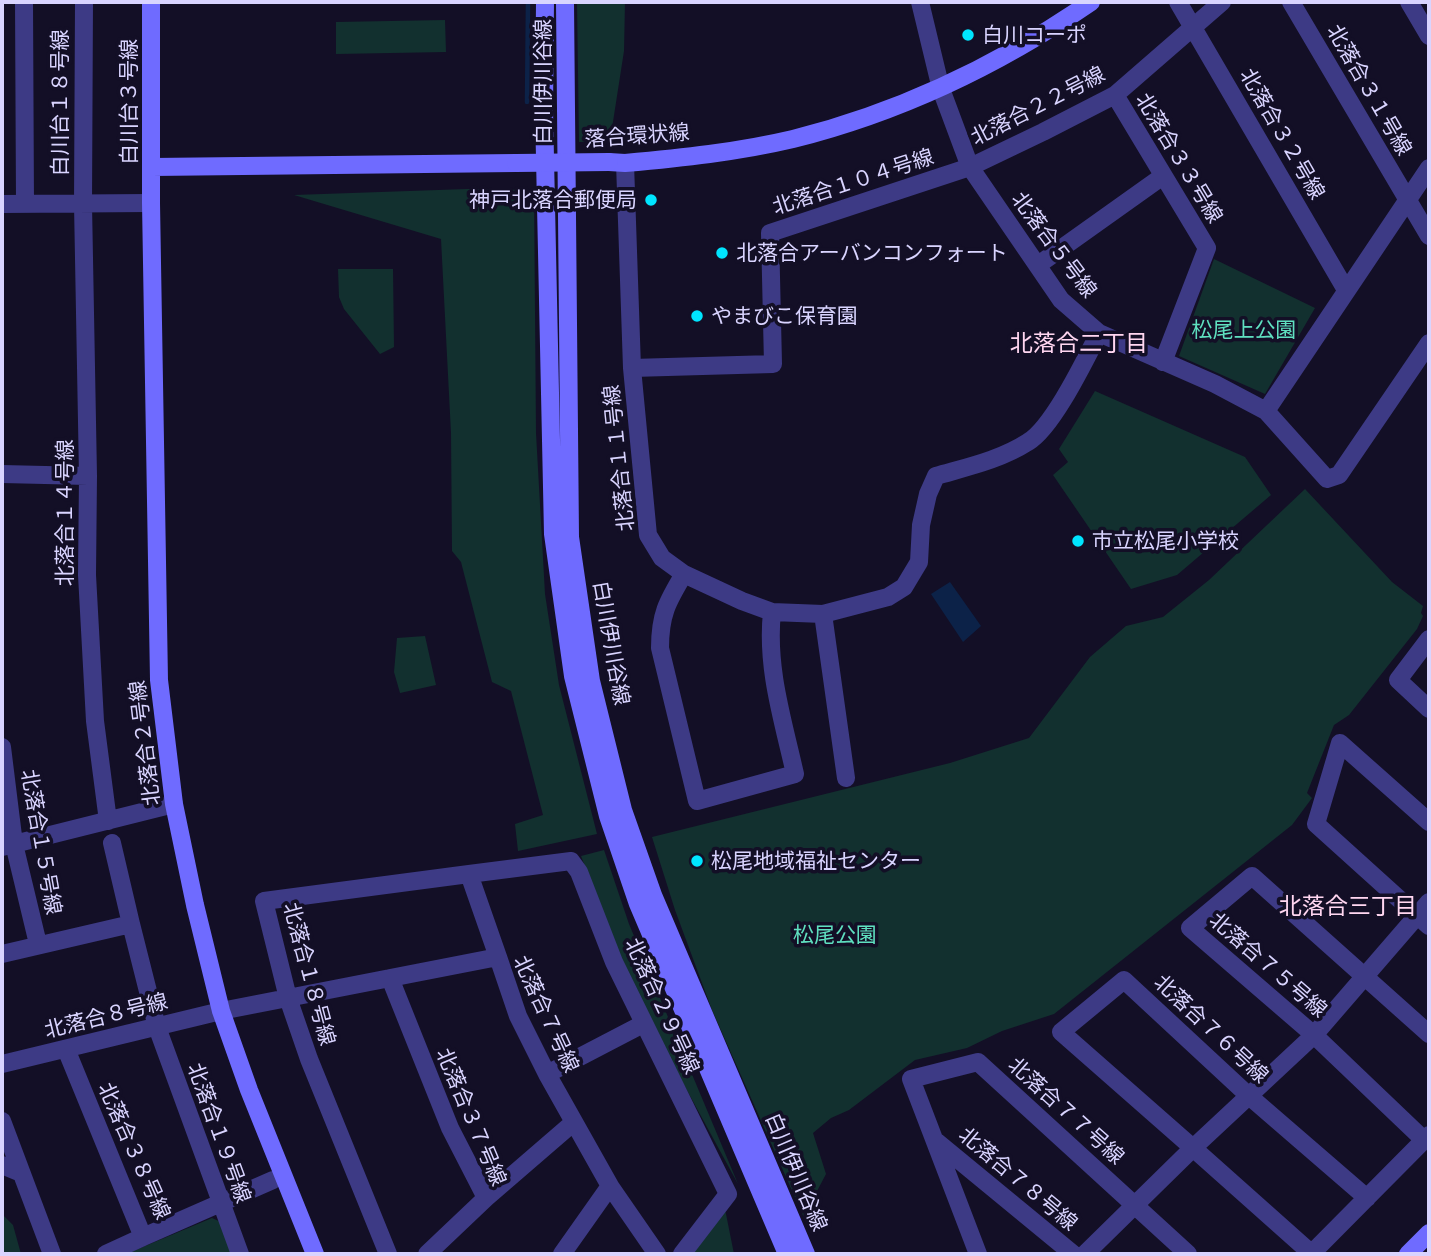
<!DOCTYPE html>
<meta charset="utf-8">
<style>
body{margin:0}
#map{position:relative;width:1431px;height:1256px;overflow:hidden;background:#130f26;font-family:Lato,sans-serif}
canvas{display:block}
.frame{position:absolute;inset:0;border:4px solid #d9d4ff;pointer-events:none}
</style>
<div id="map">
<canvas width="1431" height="1256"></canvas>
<div class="frame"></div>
</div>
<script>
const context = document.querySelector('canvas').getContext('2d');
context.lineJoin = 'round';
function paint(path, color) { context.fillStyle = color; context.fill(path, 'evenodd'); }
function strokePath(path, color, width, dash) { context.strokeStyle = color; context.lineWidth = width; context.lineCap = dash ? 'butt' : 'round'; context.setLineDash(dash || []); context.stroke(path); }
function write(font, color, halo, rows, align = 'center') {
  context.font = font + ' Lato,"Noto Sans JP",sans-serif'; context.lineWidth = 7; context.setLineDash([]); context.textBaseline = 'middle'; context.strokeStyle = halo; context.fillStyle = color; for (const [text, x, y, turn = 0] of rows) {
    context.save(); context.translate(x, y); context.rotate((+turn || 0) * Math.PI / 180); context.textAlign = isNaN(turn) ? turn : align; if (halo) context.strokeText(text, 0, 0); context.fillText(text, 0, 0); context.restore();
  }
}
const green = new Path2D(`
 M577,2H625L624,51L610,141L579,142Z
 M445,20L446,52L336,54V22Z
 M467,189L534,190L536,433L545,594L559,685L597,834L518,851L515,824L543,815L511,691L492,682L461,562L452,551L451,433L441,239L294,195Z
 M1214,259L1315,308L1265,394L1179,356Z
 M338,269H393L394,347L380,354L344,309L339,297Z
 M1095,391L1245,457L1271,495L1177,575L1131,589L1053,475L1068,462L1059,449Z
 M1305,489L1392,582L1423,606L1421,613L1423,616L1417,629L1349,715L1334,725L1307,793L1312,798L1292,825L1054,1014L1002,1031L967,1048L915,1060L849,1110L831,1118L813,1133L826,1174L816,1193L815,1214L809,1229L712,1010L675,910L652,837L950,763L1029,738L1090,657L1126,626L1163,617L1209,580Z
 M425,636L436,685L400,693L394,672L397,638Z
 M604,850L629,924L738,1184L634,993L581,856Z
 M725,1209L734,1254H690Z
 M2,1214L13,1225L21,1254H2Z
 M212,1218L223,1223L235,1254H126Z`);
const water = new Path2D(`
 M950,582L981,626L963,642L931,594Z`);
const stream = new Path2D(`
 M527,102L528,2`);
const street = new Path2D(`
 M24,2L25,204
 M84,2L83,204L88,476L87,575L95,721L108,821
 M920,2L941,89L970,167L1061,300L1099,333L1215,384L1266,411L1429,168
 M1178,2L1346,290
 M1291,2L1429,236
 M1409,2L1429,36
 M1115,95L1207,248L1163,362
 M625,163L632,368L648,535L662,558L684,574L742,601L772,612L823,614L888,597L904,587L919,562L921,525L928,494L936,476C967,467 1000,460 1028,442C1053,427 1085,360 1099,333
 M2,204L151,203
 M1038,265L1163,176
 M632,368L773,364L770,233L970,167L1043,132L1115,95L1222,2
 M1266,411L1327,479L1339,475L1429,343
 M2,474L88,476
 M684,574C667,602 660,615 660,648L697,801L795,774C783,720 766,668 772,612
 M823,614L846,778
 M1429,639L1398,680L1429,709
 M2,747L14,844L38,944
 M1429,822L1340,743L1316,824L1429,926
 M112,843L131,924
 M2,847L174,804
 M469,874L571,861L579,872L614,962L728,1194L682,1254
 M2,954L131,924L157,1027L240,1254
 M390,978L450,1128L486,1198L427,1254
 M66,1049L143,1237L273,1180
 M2,1064L221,1011L498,957L518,1016L547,1074L610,1186L562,1254
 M547,1074L643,1024
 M2,1121L52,1254
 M1424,1140L1314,1035L1190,928L1252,876L1429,1034
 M937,1142L1073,1254
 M2,1165L21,1173
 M610,1186L657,1254
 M486,1198L574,1122
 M106,1254L143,1237
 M388,1254L309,1059L288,998L264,901L469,874L498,957
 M978,1254L911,1079L978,1062L1188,1254
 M1085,1254L1193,1148L1061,1032L1124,980L1249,1096L1367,1198
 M1311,1254L1429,1135
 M1312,1254L1193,1148L1314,1035L1429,902`);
const secondary = new Path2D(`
 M151,2V203L159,680L174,804L195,905L221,1011L249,1090L315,1254
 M545,2L544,111L553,534L573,676L608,816L638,904L787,1254
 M565,2L570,537L591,681L623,810L653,895L806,1254
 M609,162L625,163C681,158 738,152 793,139C901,112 999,65 1091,2
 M152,167L516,163
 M1408,1254L1429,1233`);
const secondaryBridge = new Path2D(`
 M516,163L609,162`);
const markers = [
 [968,35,7,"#00e5ff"],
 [651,200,7,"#00e5ff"],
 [722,253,7,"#00e5ff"],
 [697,316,7,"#00e5ff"],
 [1078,541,7,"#00e5ff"],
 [697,861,7,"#00e5ff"]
];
const poiNames = [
 ["白川コーポ",982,35],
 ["神戸北落合郵便局",637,200,"right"],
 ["北落合アーバンコンフォート",736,253],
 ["やまびこ保育園",711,316],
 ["市立松尾小学校",1092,541],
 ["松尾地域福祉センター",711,861]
];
const streetNames = [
 ["白川伊川谷線",543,82,-90],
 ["北落合３１号線",1369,90,60],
 ["白川台３号線",129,102,-90],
 ["白川台１８号線",60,103,-90],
 ["北落合２２号線",1038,106,-27],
 ["北落合３２号線",1282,134,60],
 ["落合環状線",637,136,-4],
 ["北落合３３号線",1179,158,59],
 ["北落合１０４号線",853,182,-18],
 ["北落合５号線",1054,245,53],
 ["北落合１１号線",619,458,-96],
 ["北落合１４号線",65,513,-90],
 ["白川伊川谷線",611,643,80],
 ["北落合２号線",145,743,-97],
 ["北落合１５号線",41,842,80],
 ["北落合７５号線",1268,965,41],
 ["北落合１８号線",309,974,75],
 ["北落合２９号線",662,1006,65],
 ["北落合７号線",546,1014,65],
 ["北落合８号線",106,1016,-14],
 ["北落合７６号線",1211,1029,43],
 ["北落合７７号線",1066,1111,42],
 ["北落合３７号線",471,1117,67],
 ["北落合１９号線",219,1133,70],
 ["北落合３８号線",134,1151,66],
 ["白川伊川谷線",796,1172,67],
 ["北落合７８号線",1018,1179,40]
];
const parkNames = [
 ["松尾上公園",1244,330],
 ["松尾公園",835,935]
];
const neighbourhoodNames = [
 ["北落合二丁目",1079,344],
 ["北落合三丁目",1348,907]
];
paint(green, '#12302f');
paint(water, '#0c2248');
strokePath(stream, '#0c2248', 4.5);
strokePath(street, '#3d3a85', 18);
strokePath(secondary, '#6f6bff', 18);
strokePath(secondaryBridge, '#6f6bff', 18);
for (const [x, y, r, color] of markers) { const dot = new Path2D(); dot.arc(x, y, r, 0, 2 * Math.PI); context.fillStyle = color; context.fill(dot); strokePath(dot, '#130f26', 2.5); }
write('21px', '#d9d4ff', '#130f26', poiNames, 'left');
write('21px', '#d9d4ff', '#130f26', streetNames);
write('21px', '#5fe0c0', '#130f26', parkNames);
write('23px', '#ffd6f0', '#130f26', neighbourhoodNames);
</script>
